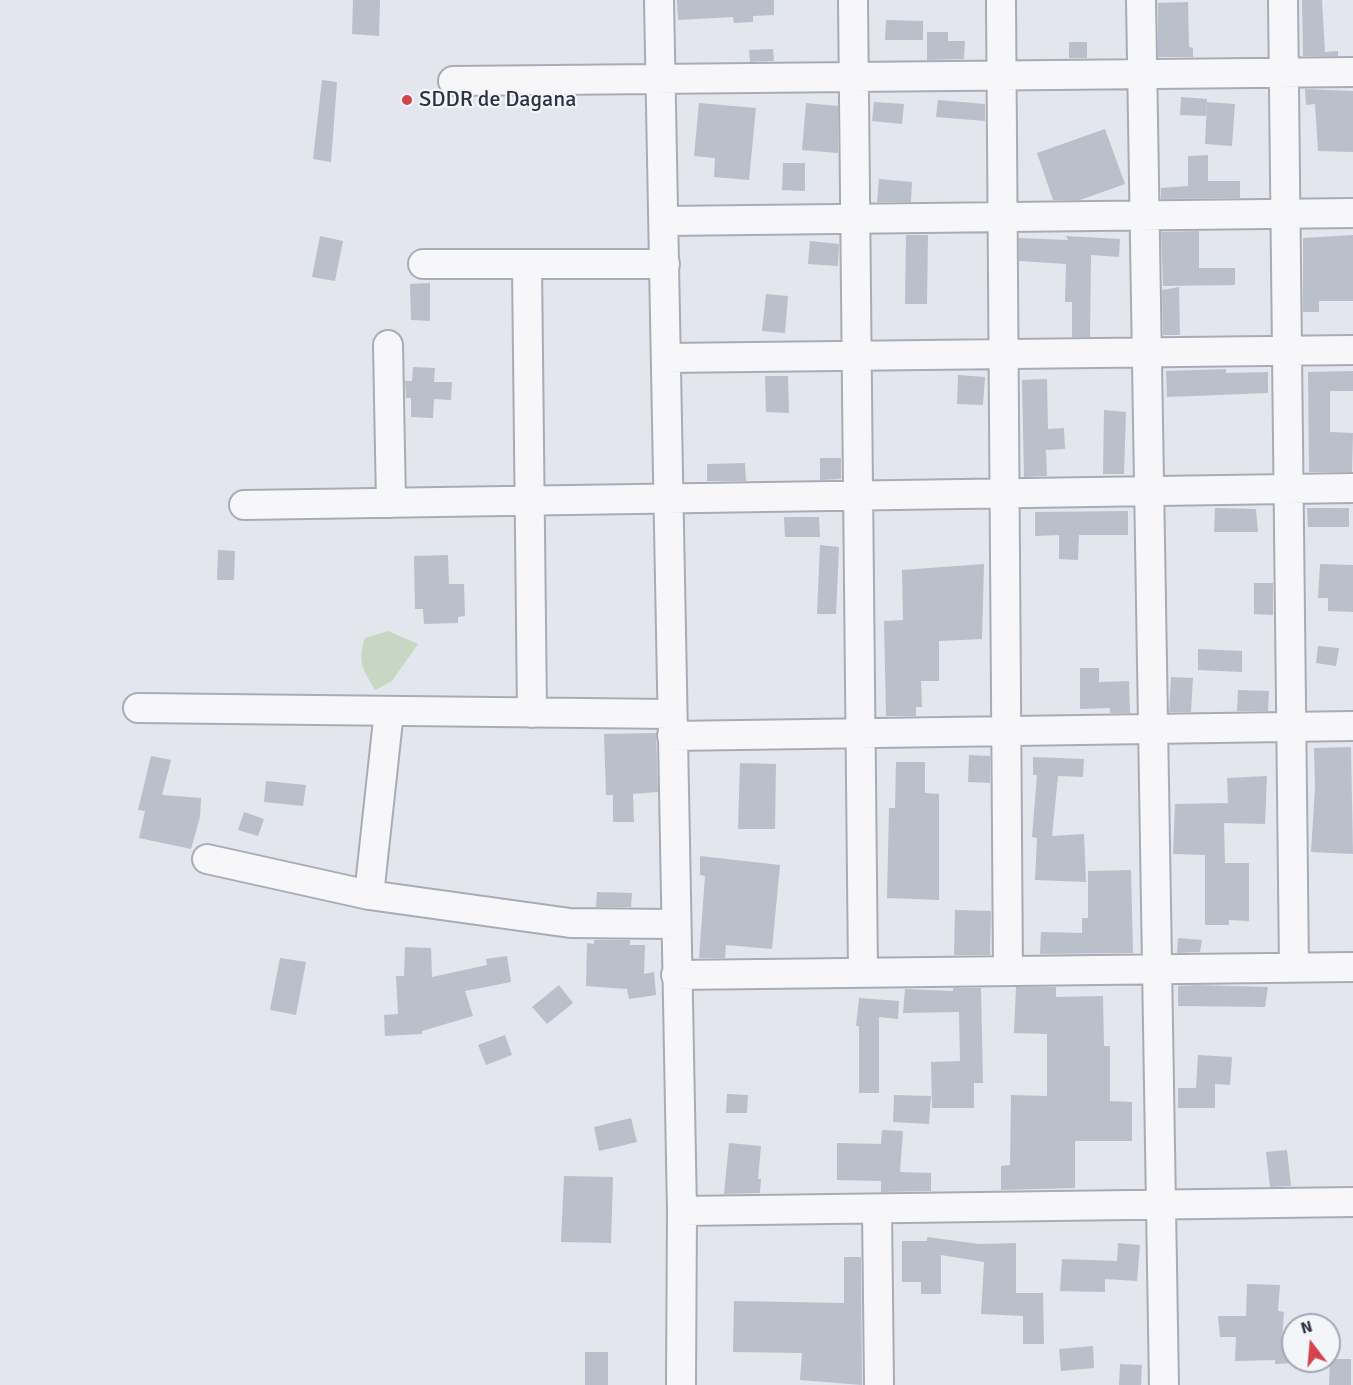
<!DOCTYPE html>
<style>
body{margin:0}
#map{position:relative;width:1353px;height:1385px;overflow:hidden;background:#e3e6ec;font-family:Signika,sans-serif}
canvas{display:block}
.north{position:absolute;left:1281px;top:1313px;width:60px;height:60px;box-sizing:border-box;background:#f3f5f9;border:2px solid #a3a7b1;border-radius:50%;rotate:344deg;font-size:16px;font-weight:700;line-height:24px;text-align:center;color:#2a3246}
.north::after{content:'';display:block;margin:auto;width:21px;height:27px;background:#d7434c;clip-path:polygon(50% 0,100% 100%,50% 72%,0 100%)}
</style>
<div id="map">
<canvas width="1353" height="1385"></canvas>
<div class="north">N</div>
</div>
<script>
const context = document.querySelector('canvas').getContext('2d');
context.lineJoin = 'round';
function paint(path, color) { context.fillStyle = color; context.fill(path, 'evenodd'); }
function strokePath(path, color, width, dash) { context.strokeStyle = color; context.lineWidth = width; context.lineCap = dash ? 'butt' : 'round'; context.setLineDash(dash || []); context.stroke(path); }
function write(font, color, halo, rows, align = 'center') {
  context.font = font + ' Signika,sans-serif'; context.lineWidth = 4.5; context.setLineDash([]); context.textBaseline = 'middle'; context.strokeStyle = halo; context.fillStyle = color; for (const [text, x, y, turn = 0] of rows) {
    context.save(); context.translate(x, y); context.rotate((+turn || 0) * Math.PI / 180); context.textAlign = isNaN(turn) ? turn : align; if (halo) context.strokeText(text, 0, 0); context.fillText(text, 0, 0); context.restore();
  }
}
const green = new Path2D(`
 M388,631L418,644L392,681L375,690C363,669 357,663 365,638Z`);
const building = new Path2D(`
 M353,0H380L379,36L352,34Z
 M677,0H774V15L753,16V22L734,23L733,17L678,20Z
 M1302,0H1322L1325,52L1338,51V56H1303Z
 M1188,2L1189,47L1193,48V57H1158V3Z
 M886,20L923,21V40H885Z
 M927,32H948V41H965L964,59L927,60Z
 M1069,42H1087V58H1069Z
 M773,49L774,61L750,62L749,50Z
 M322,80L337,82L331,162L313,159Z
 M1305,89L1353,91V152L1318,151L1315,104L1306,105Z
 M1181,97L1207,99L1206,116L1180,115Z
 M938,100L985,104V121L936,117Z
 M874,102L904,104L902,124L872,121Z
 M1207,102L1235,104L1232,146L1205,144Z
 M699,103L756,108L749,180L714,177L715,158L694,156Z
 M806,103L838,106V153L802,150Z
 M1105,129L1125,184L1080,200H1053L1037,153Z
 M1208,155V181H1240V198L1161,199V188L1188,186V156Z
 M783,163H805V191L782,190Z
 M879,179L912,182L911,202H877Z
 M1199,231V268H1235V285L1163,286L1161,232Z
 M906,235H928L927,304H905Z
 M1353,235V301H1319V312H1303V238Z
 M320,236L343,241L335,281L312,277Z
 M1066,236L1120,239L1119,257L1091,255L1090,337H1072V302H1065L1066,264L1019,261V238L1068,240Z
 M810,241L839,244L838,266L808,264Z
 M430,283V321L411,320L410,284Z
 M1179,287L1180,335H1163L1162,290Z
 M766,294L788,296L785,333L762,331Z
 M413,367L435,368L434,382H452L451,400L434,399L433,418L411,417V398H406L405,381H412Z
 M1226,369V373L1268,372V393L1167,397L1166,371Z
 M1353,371V391H1330V432L1353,433L1352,472H1309L1308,372Z
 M958,375L985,377L983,405L957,404Z
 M765,376H788L789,413L766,412Z
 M1047,379L1048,429L1064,428L1065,449L1046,450L1047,476L1024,477L1022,380Z
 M1104,410L1126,412L1124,474H1103Z
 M820,458H841V479L820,480Z
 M745,463L746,481H707V464Z
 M1215,508L1256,509L1258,532H1214Z
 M1307,508H1349V527H1308Z
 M1128,511V535H1079L1078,560L1059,559V535L1035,536V512Z
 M784,517H819L820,537H785Z
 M820,545L839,547L836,614H817Z
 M218,550L235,551L234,580H217Z
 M448,555L449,584H464L465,616L458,617V623L424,624L423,609H415L414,556Z
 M984,564L982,639L939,641V681H921L922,707H916V716H886L884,621L903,620L902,570Z
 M1320,564L1353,565V612L1328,611V598H1318Z
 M1254,583H1273V615L1254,614Z
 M1318,646L1339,648L1336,666L1316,663Z
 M1198,649L1242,651V672L1198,670Z
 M1080,668H1099V682L1129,681L1130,713H1110V708L1080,709Z
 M1171,677L1193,678L1191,712H1169Z
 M1238,690L1269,691L1268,711H1237Z
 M656,733L658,792L633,794L634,822H613V795H606L604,734Z
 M1351,747L1353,854L1311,852L1315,788L1314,748Z
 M969,755L990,756V783L968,782Z
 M151,756L171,760L162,795L201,798L200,817L191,849L139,838L145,811L138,810Z
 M1033,757L1084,759L1083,777L1058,776L1052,836L1084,834L1086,882L1035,880L1037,838L1032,837L1037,775H1033Z
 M896,762H925V793L939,794V900L887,898L889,808H895Z
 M740,763L776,764L775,829H738Z
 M1267,776L1265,824L1224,823L1225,863H1249V921L1229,920V925H1205V855L1173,854L1175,804L1228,803L1227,778Z
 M266,781L306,785L303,806L264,802Z
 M244,812L264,819L258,836L238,830Z
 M700,856L780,865L772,949L726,945L725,958H699L705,876L700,875Z
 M1131,870L1133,953L1040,954L1041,932L1082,933V918H1088V871Z
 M597,892L632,893L631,907H596Z
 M955,910L991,911L990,955H954Z
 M1178,938L1202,940L1200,952L1177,953Z
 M594,940H630V945H645L644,974L654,972L656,995L629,999L627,989L586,986L587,943L594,944Z
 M405,947L431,948L432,977L487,965L486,959L507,956L511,982L465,991L473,1016L422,1031V1034L385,1036L384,1015L398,1014L396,976H404Z
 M280,958L306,962L296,1015L270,1010Z
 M559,985L573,1003L547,1024L532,1007Z
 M1178,986L1197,985L1268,987L1265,1007L1178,1006Z
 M1016,987H1056V997L1103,996L1104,1046H1110V1101L1132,1102V1141H1075V1188L1001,1190V1166L1010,1165L1011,1095L1047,1096V1034L1014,1033Z
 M953,988H981L983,1083H974V1108H932L931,1062L960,1061L959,1012L903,1013L905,989L953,991Z
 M859,998L899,1001L898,1019L879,1017V1093H859V1026H856Z
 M505,1035L512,1055L486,1065L478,1045Z
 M1198,1055L1232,1057L1230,1085L1215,1084V1108H1178V1088H1196Z
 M727,1094L748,1095L747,1113H726Z
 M894,1095L931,1096L929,1124L893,1122Z
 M631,1118L637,1142L599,1151L594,1127Z
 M882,1130L903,1131L900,1172L931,1173V1191L881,1192V1181L837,1180V1143L881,1144Z
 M729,1143L761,1146L758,1179H761L760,1193L724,1194Z
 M1287,1150L1291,1186L1270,1187L1266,1152Z
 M564,1176L613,1177L611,1243L561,1242Z
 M927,1237L979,1244L1016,1243V1293H1043L1044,1344H1023V1316L981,1314L984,1262L941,1255V1294H921V1282H902V1241H927Z
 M1118,1243L1140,1245L1137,1281L1105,1279V1292L1060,1291L1062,1259L1117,1261Z
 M844,1257H861L862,1385L800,1380L802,1353L733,1352L734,1301L844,1303Z
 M1247,1284L1280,1285L1278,1311L1284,1312L1282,1341H1293V1363L1275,1364V1360L1235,1361L1236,1337H1220L1218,1316H1246Z
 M1093,1346L1094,1368L1061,1371L1059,1349Z
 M585,1352H608V1385H585Z
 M1330,1359H1351V1385H1329Z
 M1120,1364L1142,1365L1141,1385H1119Z`);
const minor = new Path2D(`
 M659,0L682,1211L681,1385
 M853,0L863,973
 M1001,0L1008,971
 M1141,0L1164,1385
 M1283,0L1294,967
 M453,81L1353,72
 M665,221L1353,213
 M423,264H665
 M527,264L532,713
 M388,345L391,503
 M667,358L1353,350
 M244,505L1353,488
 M138,708L672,714
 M672,736L1353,726
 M207,859L369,895L570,923L675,924
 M369,895L389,711
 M676,975L1353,967
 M877,1209L879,1385
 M682,1211L1353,1202`);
const markers = [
 [407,100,6,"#d7434c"]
];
const poiNames = [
 ["SDDR de Dagana",419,100]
];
paint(green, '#c7d7c4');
paint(building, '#babfca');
strokePath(minor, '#a8acb7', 32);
strokePath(minor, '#f7f7fa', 28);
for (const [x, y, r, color] of markers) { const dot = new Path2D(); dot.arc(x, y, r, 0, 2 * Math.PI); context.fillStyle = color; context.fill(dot); strokePath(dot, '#f3f5f9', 2); }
write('22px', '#2a3246', '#f3f5f9', poiNames, 'left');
</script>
